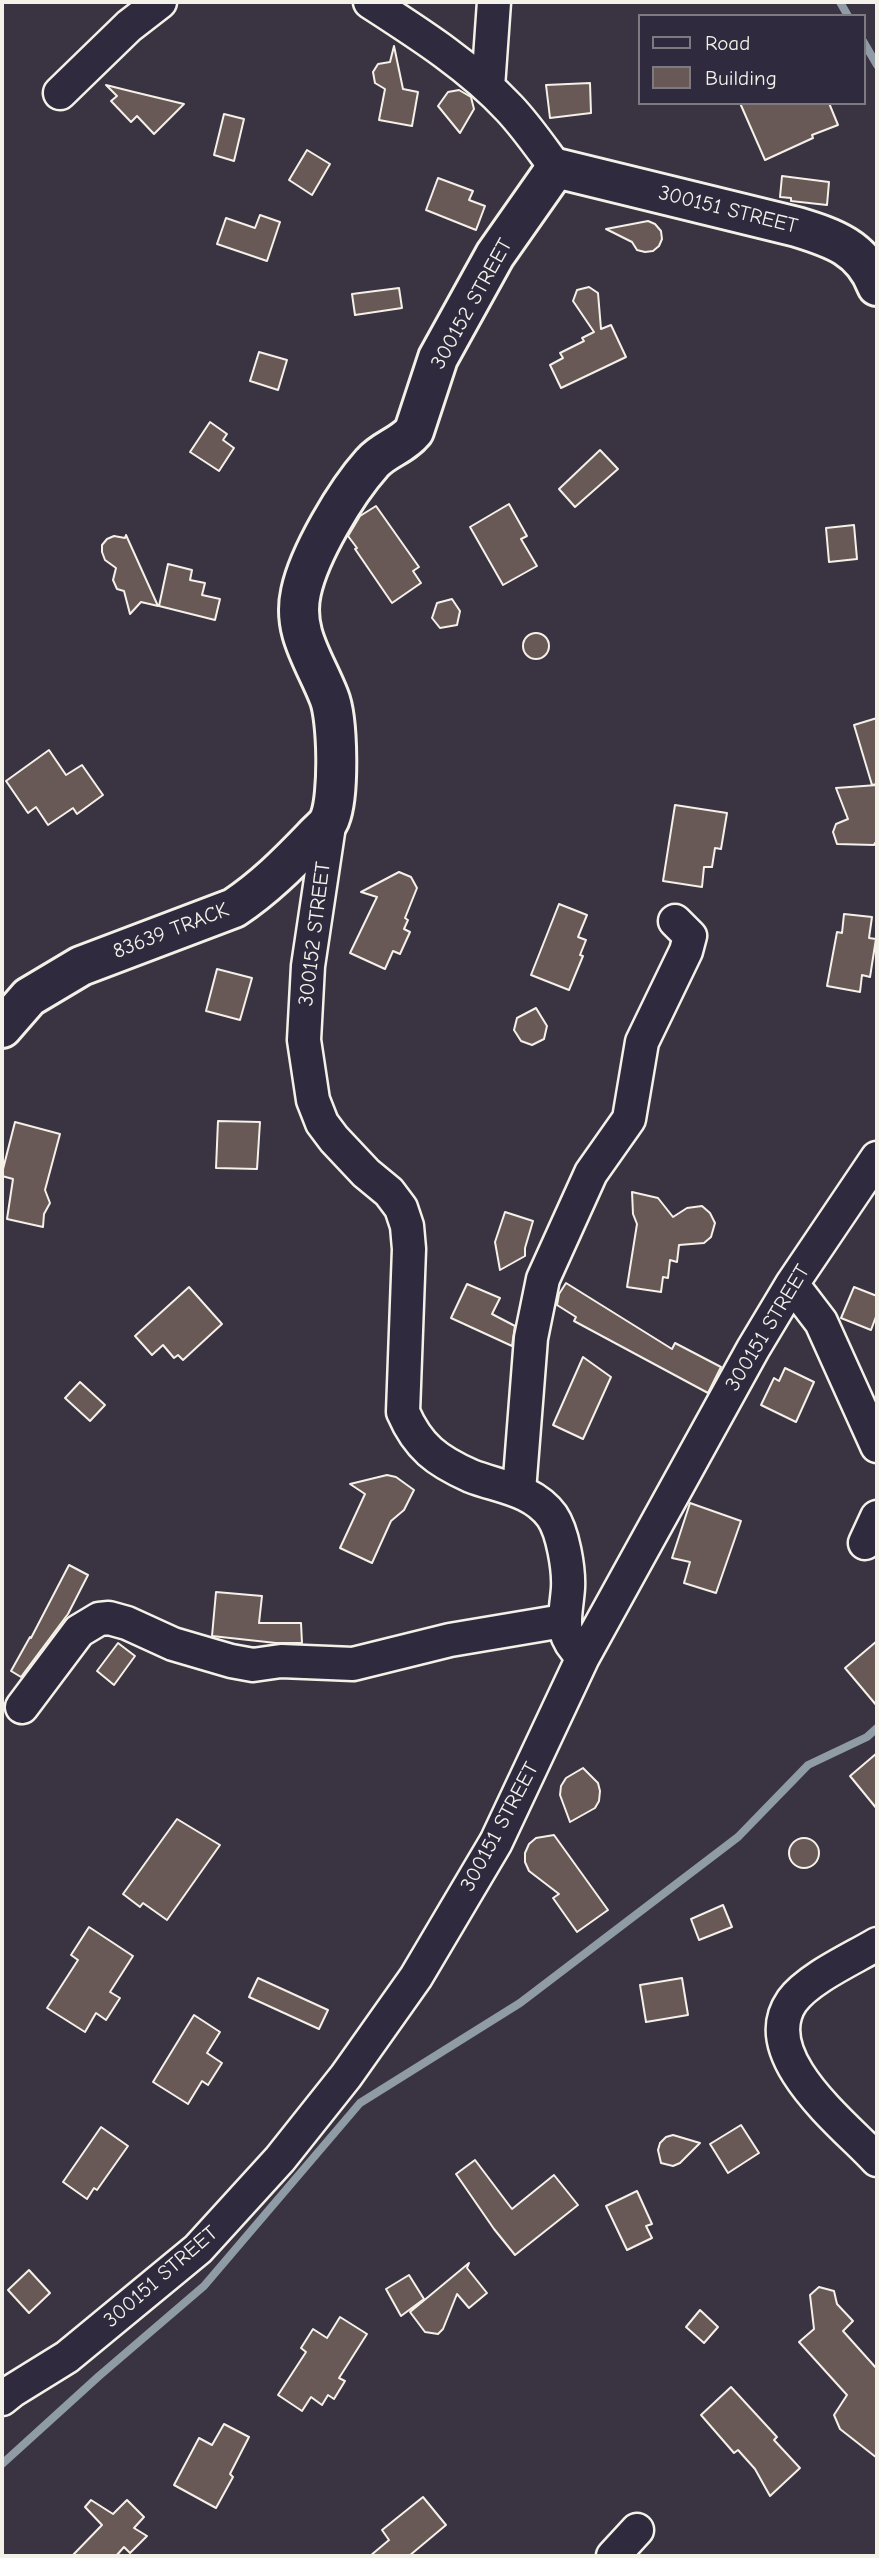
<!DOCTYPE html>
<style>
body{margin:0}
#map{position:relative;width:879px;height:2558px;overflow:hidden;background:#3a3342;font-family:"Comic Neue",sans-serif}
canvas{display:block}
.frame{position:absolute;inset:0;border:4px solid #f4f1e8;pointer-events:none}
.legend{position:absolute;left:638px;top:14px;width:228px;height:91px;box-sizing:border-box;background:#2f2a3d;border:2px solid #7e7a81;margin:0;padding:9px 12px;list-style:none;font-size:21px;color:#f4f1e8}
.legend li{display:flex;align-items:center;gap:14px;height:35px}
.legend b{width:35px;border:2px solid #7e7a81}
</style>
<div id="map">
<canvas width="879" height="2558"></canvas>
<div class="frame"></div>
<ul class="legend">
<li><b style="height:9px;background:#2f2a3d"></b>Road</li>
<li><b style="height:19px;background:#685956"></b>Building</li>
</ul>
</div>
<script>
const context = document.querySelector('canvas').getContext('2d');
context.lineJoin = 'round';
function strokePath(path, color, width, dash) { context.strokeStyle = color; context.lineWidth = width; context.lineCap = dash ? 'butt' : 'round'; context.setLineDash(dash || []); context.stroke(path); }
function paint(path, color) { context.fillStyle = color; context.fill(path, 'evenodd'); }
function write(font, color, halo, rows, align = 'center') {
  context.font = font + ' "Comic Neue",sans-serif'; context.lineWidth = 7; context.setLineDash([]); context.textBaseline = 'middle'; context.strokeStyle = halo; context.fillStyle = color; for (const [text, x, y, turn = 0] of rows) {
    context.save(); context.translate(x, y); context.rotate((+turn || 0) * Math.PI / 180); context.textAlign = isNaN(turn) ? turn : align; if (halo) context.strokeText(text, 0, 0); context.fillText(text, 0, 0); context.restore();
  }
}
const stream = new Path2D(`
 M840,2L848,16
 M863,41L877,65
 M2,2464L99,2376L204,2286L360,2103L520,2003L738,1837L808,1765L867,1737L877,1728`);
const building = new Path2D(`
 M394,46L403,89L418,92L412,126L379,120L385,89L375,83L373,72L378,64L390,62Z
 M590,83L591,113L550,118L546,85Z
 M106,85L134,92L184,104L154,134L137,116L131,122L111,101L117,96Z
 M459,90L471,97L474,109L460,133L438,106L448,92Z
 M740,103H829L838,125L812,135L813,138L765,160Z
 M224,114L244,119L234,161L214,155Z
 M307,150L330,164L312,195L289,180Z
 M782,176L829,182L827,205L791,201V198L780,197Z
 M438,178L473,191L469,200L485,206L476,230L426,210Z
 M260,215L280,222L267,261L217,244L226,218L255,228Z
 M648,221L655,224L661,231L662,239L659,246L653,251L645,252L637,250L632,242L606,229Z
 M589,287L598,293L601,329L611,325L626,357L561,388L550,365L563,358L560,353L584,341L582,338L594,332L573,301L577,290Z
 M399,288L402,308L355,315L352,294Z
 M259,352L287,360L278,390L250,381Z
 M210,422L227,434L223,440L234,448L219,471L190,452Z
 M600,450L618,469L575,507L559,489Z
 M509,504L527,536L521,539L537,566L503,585L470,527Z
 M376,506L419,567L413,571L421,583L392,603L355,549L357,548L348,536L360,516Z
 M854,525L857,559L829,562L826,528Z
 M126,535L158,606L141,602L130,614L124,591L117,589L113,580L116,568L105,560L102,552V545L107,539L114,536L125,538Z
 M168,564L192,570L190,580L205,583L202,595L220,599L215,620L159,606Z
 M452,599L460,611L457,625L440,628L432,618L437,603Z
 M523 646a13 13 0 1 1 26 0a13 13 0 1 1-26 0Z
 M877,718V784L872,785L854,725Z
 M49,750L66,775L82,765L103,795L77,814L73,808L48,825L36,807L28,813L6,781Z
 M877,785V843H875L874,845L837,844L833,832L836,824L848,819L836,788Z
 M675,805L727,813L721,849L715,848L712,867H704L702,887L663,881Z
 M399,872L411,877L417,888L405,918L408,920L404,929L410,932L400,954L393,951L385,969L350,953L377,897L361,892Z
 M559,904L587,915L578,937L586,940L580,955L583,956L569,990L531,975Z
 M844,914L872,917L869,938L876,939L870,977L862,975L860,992L827,986L837,932L842,933Z
 M217,969L252,978L240,1020L206,1011Z
 M536,1008L547,1026L544,1039L532,1045L521,1041L514,1030L517,1018Z
 M218,1121L260,1122L257,1169L216,1168Z
 M15,1122L60,1134L45,1190L50,1203L44,1214L43,1227L7,1219L13,1179L2,1176V1173Z
 M632,1192L658,1198L673,1217L687,1208L702,1206L710,1213L715,1223L711,1237L704,1243L679,1245L677,1262L670,1260L668,1278L663,1277L661,1292L627,1287L637,1224L633,1214Z
 M505,1212L533,1221L525,1248V1256L500,1270L495,1242Z
 M566,1283L672,1349L675,1343L721,1367L708,1393L574,1321L576,1317L557,1305L559,1294Z
 M467,1284L500,1298L492,1314L515,1326L512,1346L451,1318Z
 M189,1287L222,1324L183,1360L178,1355L174,1358L163,1345L152,1355L135,1336Z
 M854,1287L877,1296V1314L871,1330L841,1318Z
 M583,1357L611,1377L583,1439L553,1425Z
 M785,1368L814,1382L796,1422L761,1405L774,1378L779,1381Z
 M80,1382L105,1405L90,1421L65,1398Z
 M387,1475L396,1477L414,1490L404,1510L391,1521L372,1563L340,1548L365,1494L350,1484Z
 M690,1503L741,1521L716,1593L684,1583L690,1562L672,1558Z
 M69,1565L88,1575L68,1614L21,1677L11,1671L30,1637L31,1638Z
 M216,1592L262,1596L259,1623H301L302,1643H276L212,1636Z
 M877,1641V1706L845,1668Z
 M118,1643L135,1656L114,1685L97,1671Z
 M877,1753V1809L850,1776Z
 M583,1768L598,1783L600,1791L599,1801L595,1808L570,1822L560,1795L561,1786L566,1778Z
 M177,1819L220,1845L167,1920L143,1903L140,1907L123,1894Z
 M554,1835L608,1910L577,1932L553,1898L559,1894L529,1871L525,1862V1853L529,1844L536,1838Z
 M789 1853a15 15 0 1 1 30 0a15 15 0 1 1-30 0Z
 M723,1905L732,1927L699,1940L691,1919Z
 M89,1927L133,1956L110,1992L120,1998L106,2020L96,2013L85,2032L47,2008L78,1960L71,1955Z
 M258,1978L328,2010L319,2029L249,1997Z
 M682,1978L688,2015L646,2022L640,1985Z
 M194,2015L220,2032L207,2053L222,2063L208,2085L202,2081L188,2104L153,2082Z
 M741,2125L759,2153L728,2173L710,2144Z
 M101,2127L128,2146L97,2190L94,2188L87,2199L63,2182Z
 M673,2135L700,2143L680,2163L673,2166L661,2163L658,2150L660,2143L666,2137Z
 M475,2160L512,2209L554,2175L578,2205L515,2255L494,2229L456,2174Z
 M637,2191L652,2224L646,2226L652,2238L627,2250L606,2206Z
 M469,2263L467,2268L487,2293L469,2308L457,2294L443,2329L438,2334L425,2332L410,2312Z
 M29,2270L50,2293L29,2313L8,2290Z
 M409,2275L424,2299L401,2316L386,2289Z
 M819,2287L834,2291L837,2304L853,2321L843,2331L877,2369V2458L840,2429L834,2415L847,2395L799,2342L814,2329L810,2295Z
 M700,2310L718,2327L704,2343L686,2327Z
 M340,2317L367,2334L339,2378L345,2381L334,2399L328,2395L322,2405L311,2397L302,2411L278,2395L306,2352L301,2348L313,2329L327,2338Z
 M731,2387L777,2437L774,2440L800,2468L770,2496L755,2469L738,2450L734,2453L701,2415Z
 M224,2424L249,2437L230,2474L233,2477L216,2508L174,2485L199,2438L212,2445Z
 M423,2497L446,2525L409,2556H370L389,2540L382,2530Z
 M91,2500L113,2514L127,2500L144,2517L134,2528L147,2536L130,2553L124,2547L116,2556H72L102,2525L85,2507Z`);
const street = new Path2D(`
 M370,2C418,33 470,66 509,108C527,127 541,148 556,168
 M488,87L494,2
 M60,93L129,26L160,2
 M330,819L308,966L304,1040L313,1100L322,1123L334,1139L366,1173L389,1192L401,1208L407,1226L409,1249L403,1412C418,1447 437,1461 471,1476C499,1487 532,1489 552,1516C563,1532 569,1569 568,1588C566,1618 557,1633 583,1657
 M792,1284L821,1322L877,1446
 M519,1491L531,1338L543,1279L591,1173L629,1119L642,1042L686,951L690,936L675,921
 M865,1543L877,1517
 M22,1707L79,1631L99,1619L109,1618L127,1623L173,1644L231,1661L253,1665L281,1661L353,1664L450,1640L563,1621
 M877,1944C852,1959 809,1978 792,2001C754,2056 845,2125 877,2160
 M2,2399L12,2391L67,2357L198,2249L280,2159L346,2076L416,1977L496,1842L583,1657L753,1349L792,1284L877,1158
 M613,2556L637,2530`);
const secondary = new Path2D(`
 M2,1028L29,997L81,966L234,908C264,888 288,864 313,838C318,832 328,825 330,818C339,796 338,719 329,697C315,661 292,632 301,592C309,554 346,492 372,463C384,449 402,446 414,431L438,358L495,255L556,168L797,227C833,238 863,248 877,286`);
const streetNames = [
 ["300151 STREET",728,210,14],
 ["300152 STREET",472,304,-61],
 ["83639 TRACK",171,931,-21],
 ["300152 STREET",315,934,-83],
 ["300151 STREET",768,1328,-59],
 ["300151 STREET",500,1827,-62],
 ["300151 STREET",161,2277,-41]
];
strokePath(stream, '#909ca5', 8);
paint(building, '#685956');
strokePath(building, '#f4f1e8', 2);
strokePath(street, '#f4f1e8', 37);
strokePath(secondary, '#f4f1e8', 44);
strokePath(street, '#2f2a3d', 32);
strokePath(secondary, '#2f2a3d', 38);
write('21px', '#f4f1e8', '#2f2a3d', streetNames);
</script>
